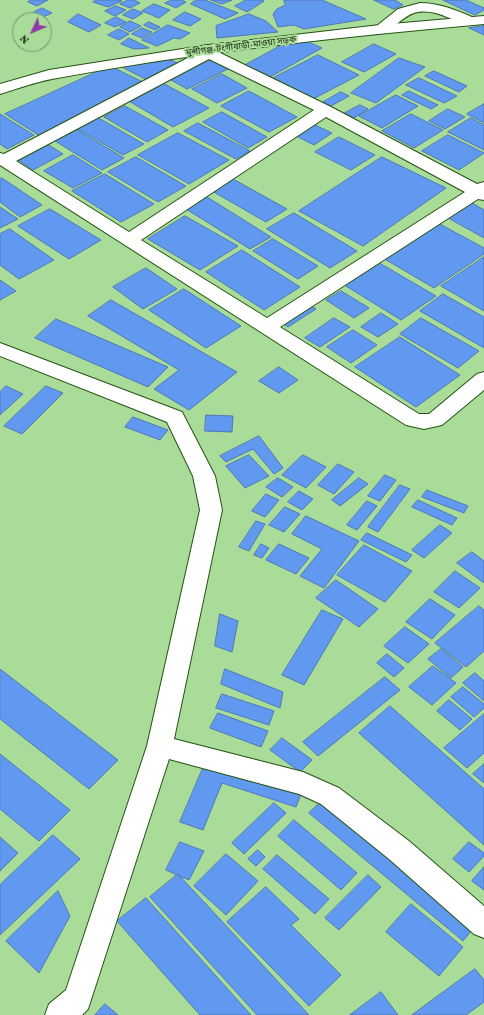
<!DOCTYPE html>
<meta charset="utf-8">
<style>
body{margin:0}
#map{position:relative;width:484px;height:1015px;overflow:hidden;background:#a9dc98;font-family:"Crimson Pro",serif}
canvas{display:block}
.north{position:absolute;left:12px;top:12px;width:40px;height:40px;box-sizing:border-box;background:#a9dc98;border:1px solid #709663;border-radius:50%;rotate:226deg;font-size:11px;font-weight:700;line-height:16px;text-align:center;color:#1a2e13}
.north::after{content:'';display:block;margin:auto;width:14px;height:18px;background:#8f39a6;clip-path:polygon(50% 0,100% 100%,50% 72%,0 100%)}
</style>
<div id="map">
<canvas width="484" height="1015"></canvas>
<div class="north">N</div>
</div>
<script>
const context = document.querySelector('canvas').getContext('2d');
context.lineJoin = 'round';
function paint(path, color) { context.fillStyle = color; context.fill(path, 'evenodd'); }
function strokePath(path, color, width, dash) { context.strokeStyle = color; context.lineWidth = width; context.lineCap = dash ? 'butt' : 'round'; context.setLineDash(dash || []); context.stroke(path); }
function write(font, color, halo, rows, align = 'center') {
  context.font = font + ' "Crimson Pro","Noto Sans Bengali",serif'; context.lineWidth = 4; context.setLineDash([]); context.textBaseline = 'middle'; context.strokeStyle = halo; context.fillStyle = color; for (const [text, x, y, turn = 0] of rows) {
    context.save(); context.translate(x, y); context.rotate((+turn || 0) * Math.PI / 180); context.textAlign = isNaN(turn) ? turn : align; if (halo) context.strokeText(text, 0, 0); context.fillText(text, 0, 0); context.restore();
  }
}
const building = new Path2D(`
 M31,0H48L37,6L28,2Z
 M96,0H118L122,1L108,7L93,2Z
 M128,0H134L140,3L130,8L120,4Z
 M172,0H181L186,2L176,8L165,3Z
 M196,0H205L238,13L225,19L191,4Z
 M211,0H232L222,4Z
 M246,0H261L264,1L247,12L235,6Z
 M284,0H322L366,19L304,29L294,25L278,27L273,14L277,9L285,5Z
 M374,0H395L403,5L394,9Z
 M443,0H466L484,8V10L475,15Z
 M154,4L170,10L159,18L142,11Z
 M116,6L126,10L115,16L105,11Z
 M42,8L52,13L41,18L31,14Z
 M133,9L143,13L133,19L123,15Z
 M185,12L201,19L190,26L173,20Z
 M78,14L101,25L89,32L68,22Z
 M249,14L266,21L278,32L217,38L216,26Z
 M116,17L126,22L115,27L105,23Z
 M130,21L141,26L130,32L120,27Z
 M149,22L160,27L155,30L144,25Z
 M168,25L190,33L180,39L174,38L157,46L142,40Z
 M484,26V35L469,28Z
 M142,28L152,32L142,38L132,34Z
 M119,29L129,34L119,40L108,35Z
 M297,37L322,48L270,77L245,65Z
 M129,38L149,48L134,49L121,44Z
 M374,44L396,54L364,72L342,62Z
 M318,55L359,75L313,99L273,78Z
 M207,56L230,68L187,89L164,76Z
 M399,58L425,67L376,103L351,93Z
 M168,59L180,64L147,80L118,65Z
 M110,66L145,83L40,136L5,114Z
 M434,71L467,86L459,92L425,76Z
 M222,74L247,88L217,103L192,89Z
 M419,78L457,96L444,103L406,85Z
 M157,80L209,108L173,127L122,97Z
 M249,91L297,117L269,132L221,106Z
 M409,91L438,105L431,109L402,95Z
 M341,92L349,96L331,106L323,102Z
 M396,95L418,106L382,128L359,116Z
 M484,104V123L467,114Z
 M360,105L368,109L354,118L345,113Z
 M125,106L168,130L147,142L104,117Z
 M448,109L465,117L445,129L429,121Z
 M222,112L267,137L248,148L203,122Z
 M0,114L34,135L7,149L0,144Z
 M411,114L443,130L414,148L382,131Z
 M97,117L144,144L123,155L76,128Z
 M471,118L484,125V150L448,132Z
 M198,123L250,151L236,159L184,131Z
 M313,124L332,133L314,145L294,135Z
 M77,130L124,158L102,170L55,141Z
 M178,133L229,160L189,184L138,155Z
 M448,135L484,153L459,170L422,151Z
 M339,137L375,155L351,170L315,152Z
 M42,141L63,154L33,170L12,156Z
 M73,155L102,173L73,188L44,171Z
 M136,157L186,186L158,202L108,172Z
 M382,157L446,188L363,246L299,211Z
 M105,174L154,204L121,222L72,191Z
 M2,178L42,205L20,217L0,202V179Z
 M233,179L287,209L266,222L212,191Z
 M207,197L271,237L250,249L186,209Z
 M467,200L484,210V238L443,215Z
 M0,207L18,219L0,228Z
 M50,209L101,240L69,259L18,226Z
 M294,213L357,251L330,268L267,229Z
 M185,216L238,246L200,270L148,239Z
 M438,223L484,248V254L434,288L383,258Z
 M10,229L54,260L19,279L0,265V234Z
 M273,239L318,266L298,279L253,251Z
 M242,250L300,287L264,310L206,272Z
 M484,257V311L441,286Z
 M376,261L436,296L401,320L341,283Z
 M146,268L177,289L143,309L113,287Z
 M0,280L16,291L0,300Z
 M184,289L241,326L206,348L149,310Z
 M341,291L369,308L354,318L326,300Z
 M443,294L484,317V348L420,311Z
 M111,300L237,372L189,410L154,389L179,370L88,316Z
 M303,300L316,309L288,327L274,318Z
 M381,313L398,324L378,337L361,327Z
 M334,318L350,327L320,347L305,338Z
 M421,318L479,351L458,368L400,334Z
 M56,319L168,367L148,387L35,338Z
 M353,330L377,345L351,363L327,347Z
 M400,337L460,375L416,407L355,367Z
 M279,367L298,380L279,393L259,381Z
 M6,386L23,394L0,415V392Z
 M46,386L63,393L22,434L4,426Z
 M206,415L233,416L232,432L205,431Z
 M133,417L168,430L160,440L125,427Z
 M259,436L283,468L274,474L253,449L226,462L220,456Z
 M249,455L269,476L245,488L226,466Z
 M303,455L326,467L306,488L282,475Z
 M338,464L354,472L334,494L318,485Z
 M385,475L396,480L380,501L368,496Z
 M278,478L293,487L282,497L266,487Z
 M359,478L368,484L340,506L332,500Z
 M400,485L410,489L378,532L368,527Z
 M427,490L468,506L464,513L422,497Z
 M299,491L313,499L302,510L288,502Z
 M266,494L279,500L265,517L252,511Z
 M418,500L457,518L452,525L412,507Z
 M367,501L377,506L357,530L347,525Z
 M285,507L300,514L284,532L269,525Z
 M306,516L359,541L324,588L300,576L322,549L292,534Z
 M256,521L265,524L249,551L239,547Z
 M440,525L452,533L424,558L412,550Z
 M367,533L412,555L406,562L361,540Z
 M261,544L269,548L262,558L254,555Z
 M279,544L309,558L296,574L266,560Z
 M364,545L412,571L385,602L337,575Z
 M472,552L484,561V583L457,563Z
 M455,571L480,588L459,608L434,592Z
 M336,580L378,609L359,627L316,598Z
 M430,599L455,615L432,639L406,622Z
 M479,606L484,610V651L466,667L435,643Z
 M322,610L343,619L304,685L282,675Z
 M220,614L238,621L232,652L215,646Z
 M405,627L429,644L408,663L384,646Z
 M441,649L463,667L451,678L428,659Z
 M387,654L404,668L394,677L377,663Z
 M433,666L456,683L432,705L409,687Z
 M0,669L118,760L89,789L0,719Z
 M225,669L283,692L280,708L221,684Z
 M475,673L484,681V701L463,683Z
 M385,677L400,690L318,756L303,742Z
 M463,687L484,704V708L474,717L451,697Z
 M222,694L274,711L269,725L216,708Z
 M449,700L472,719L460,730L437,711Z
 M390,706L484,789V845L359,733Z
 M218,713L268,731L261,747L210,728Z
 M484,714V753L467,768L444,748Z
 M282,738L312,760L300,772L270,750Z
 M0,754L70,810L39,841L0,809Z
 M206,761L302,791L296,807L222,783L203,830L180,822Z
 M484,764V783L473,774Z
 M323,800L476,925L463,941L309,813Z
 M274,803L286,813L244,854L232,843Z
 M294,820L357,873L341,890L278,836Z
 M53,835L80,859L0,935V885Z
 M0,837L18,853L0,871Z
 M180,842L204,851L189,880L166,870Z
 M469,842L484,853V856L469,872L453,859Z
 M258,850L265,857L256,866L248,859Z
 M226,854L258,881L226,915L194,886Z
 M277,855L329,899L315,914L263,869Z
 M484,867V890L472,881Z
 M178,874L309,1015H257L150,897Z
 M368,875L381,887L339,930L325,918Z
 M266,887L299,919L291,925L341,975L309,1006L227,922Z
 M58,891L70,916L39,973L6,941Z
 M146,898L251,1015H200L117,921Z
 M411,904L463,947L439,976L386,932Z
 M475,969L484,980V1002L466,1015H412Z
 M381,992L398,1015H350Z
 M105,1004L118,1015H95Z`);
const minor = new Path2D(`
 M420,3C439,3 456,10 474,18L476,21L474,24L469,25C452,21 437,9 418,12C402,14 391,36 375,32L373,29L398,9Z
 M208,45L213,46L216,51L331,107L477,184L484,182V200L478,199L280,327L419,414H429L477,374L484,372V390L442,425L424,429L406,425L0,165V153L4,154L201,51L203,46ZM209,59L314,110L129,232L16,161ZM326,117L465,192L267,318L141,240Z
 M0,343L182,412L215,476L222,510L174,739L303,772L339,788L409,841L484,906V938L474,934L389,859L321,804L299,794L169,759L88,1009L82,1015H45L49,1004L66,990L147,746L200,510L193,476L167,422L0,356Z`);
const major = new Path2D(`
 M484,16V24C340,37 195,52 52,79C35,82 17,89 0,94V84L49,70L208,45L380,25Z`);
const farStreetnames = [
 ["মুন্সীগঞ্জ-টংগীবাড়ী-মাওয়া সড়ক",241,46,-7]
];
paint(building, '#6099ef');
strokePath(building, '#4f78b6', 1);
strokePath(minor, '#255313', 2);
strokePath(major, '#255313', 2);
paint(minor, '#fff');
paint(major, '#fff');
write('9px', '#1a2e13', '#a9dc98', farStreetnames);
</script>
